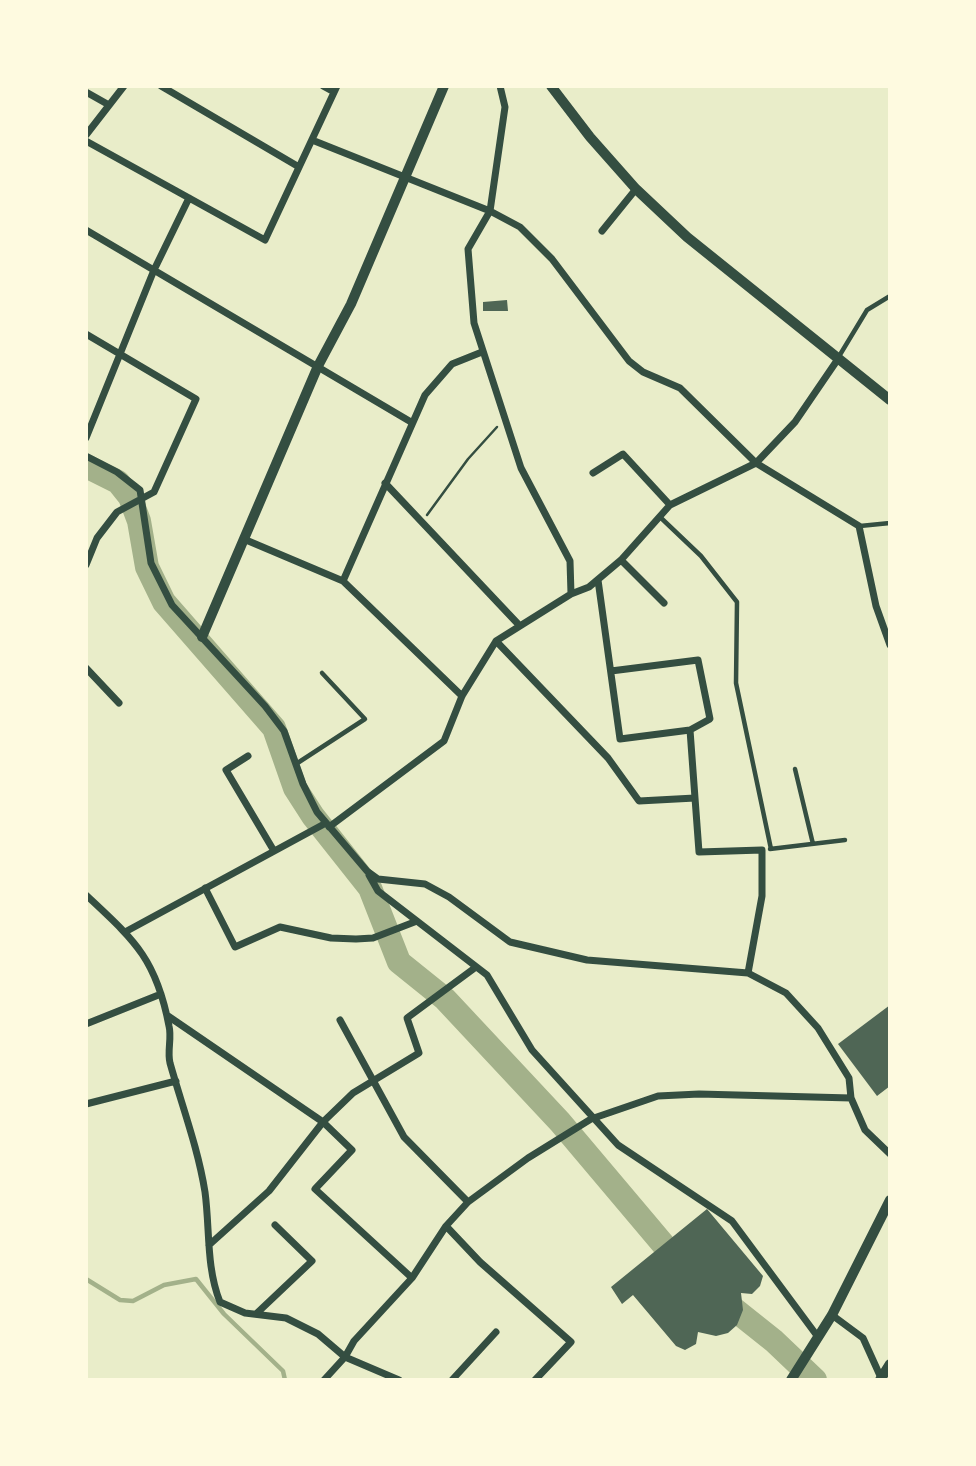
<!DOCTYPE html>
<style>
body{margin:0}
#map{position:relative;width:976px;height:1466px;overflow:hidden;background:#e9edc9;font-family:Quicksand,sans-serif}
canvas{display:block}
.frame{position:absolute;inset:0;border:88px solid #fefae0;pointer-events:none}
</style>
<div id="map">
<canvas width="976" height="1466"></canvas>
<div class="frame"></div>
</div>
<script>
const context = document.querySelector('canvas').getContext('2d');
context.lineJoin = 'round';
function strokePath(path, color, width, dash) { context.strokeStyle = color; context.lineWidth = width; context.lineCap = dash ? 'butt' : 'round'; context.setLineDash(dash || []); context.stroke(path); }
function paint(path, color) { context.fillStyle = color; context.fill(path, 'evenodd'); }
const stream = new Path2D(`
 M86,1279L120,1300L133,1301L164,1285L196,1279L224,1314L283,1371L285,1380`);
const river = new Path2D(`
 M86,466L118,482L130,497L139,521L147,567L164,602L274,728L295,788L313,816L370,888L399,962L445,999L560,1122L684,1269
 M715,1294L774,1341L815,1380`);
const building = new Path2D(`
 M507,300L508,311H483V302Z
 M890,1005V1086L877,1096L838,1044Z
 M707,1209L763,1276L760,1286L752,1294L741,1293L743,1310L737,1325L728,1333L716,1336L698,1332L696,1344L685,1350L676,1346L633,1295L622,1304L611,1287Z`);
const path = new Path2D(`
 M427,515L468,459L497,427`);
const service = new Path2D(`
 M838,358L867,310L890,296
 M660,517L701,556L737,602L736,683L771,849
 M860,526L890,523
 M296,764L365,719L322,673
 M795,769L813,844
 M770,849L845,840`);
const minor = new Path2D(`
 M161,86L299,167
 M323,86L334,92
 M86,92L109,105
 M86,135L124,86
 M312,140L490,211L520,227L552,259L629,361L643,372L680,388L756,463L859,526L876,606L890,645
 M86,141L265,240L337,86
 M86,230L411,422
 M602,231L636,189
 M86,334L196,399L154,492L117,512L97,538L86,565
 M86,438L154,270L189,198
 M86,456L117,472L140,490L151,563L172,605L265,706L284,731L303,784L317,812L367,871L378,879L425,884L449,897L510,942L587,960L748,973L786,993L818,1028L849,1078L851,1098L865,1130L890,1154
 M593,473L623,454L670,505
 M385,483L519,625
 M246,540L343,581L462,696
 M621,560L664,603
 M598,580L620,739L690,730L695,798
 M343,581L425,395L452,364L482,352
 M571,594L589,587L621,560L670,505L756,463L795,422L838,359
 M496,641L608,758L639,801L695,798L699,852L762,850V896L748,973
 M86,668L119,703
 M611,671L698,660L710,719L690,730
 M248,756L226,770L274,851
 M329,827L444,741L462,696L496,641L571,594L570,561L521,468L474,323L468,249L490,211L505,107L500,86
 M369,875L378,891L487,975L532,1050L618,1145L732,1221L818,1337
 M205,888L235,947L280,927L331,938L356,939L373,938L417,921
 M86,895C134,940 156,958 169,1026C172,1038 167,1051 170,1063C182,1106 198,1148 205,1192C210,1229 206,1267 220,1302L245,1313L286,1318L318,1334L345,1357L399,1380
 M125,932L326,823
 M168,1016L323,1122L269,1191L209,1245
 M340,1020L404,1137L468,1202
 M86,1024L161,994
 M86,1104L176,1081
 M446,1226L480,1262L571,1342L535,1380
 M412,1278L315,1189L352,1150L323,1122L353,1093L419,1053L407,1018L476,967
 M256,1314L312,1261L275,1225
 M832,1315L863,1338L882,1380
 M324,1380L345,1357L354,1341L412,1278L446,1226L468,1202L528,1158L591,1119L658,1096L699,1094L851,1098
 M452,1380L496,1332`);
const tertiary = new Path2D(`
 M551,86L590,137L636,189L687,237L890,400
 M202,637L318,366L351,304L444,86
 M791,1380L832,1315L890,1200
 M880,1380L890,1364`);
strokePath(stream, '#a3b18a', 4.5);
strokePath(river, '#a3b18a', 24);
paint(building, '#4f6655');
strokePath(path, '#344e41', 2.5);
strokePath(service, '#344e41', 4.5);
strokePath(minor, '#344e41', 7);
strokePath(tertiary, '#344e41', 10);
</script>
